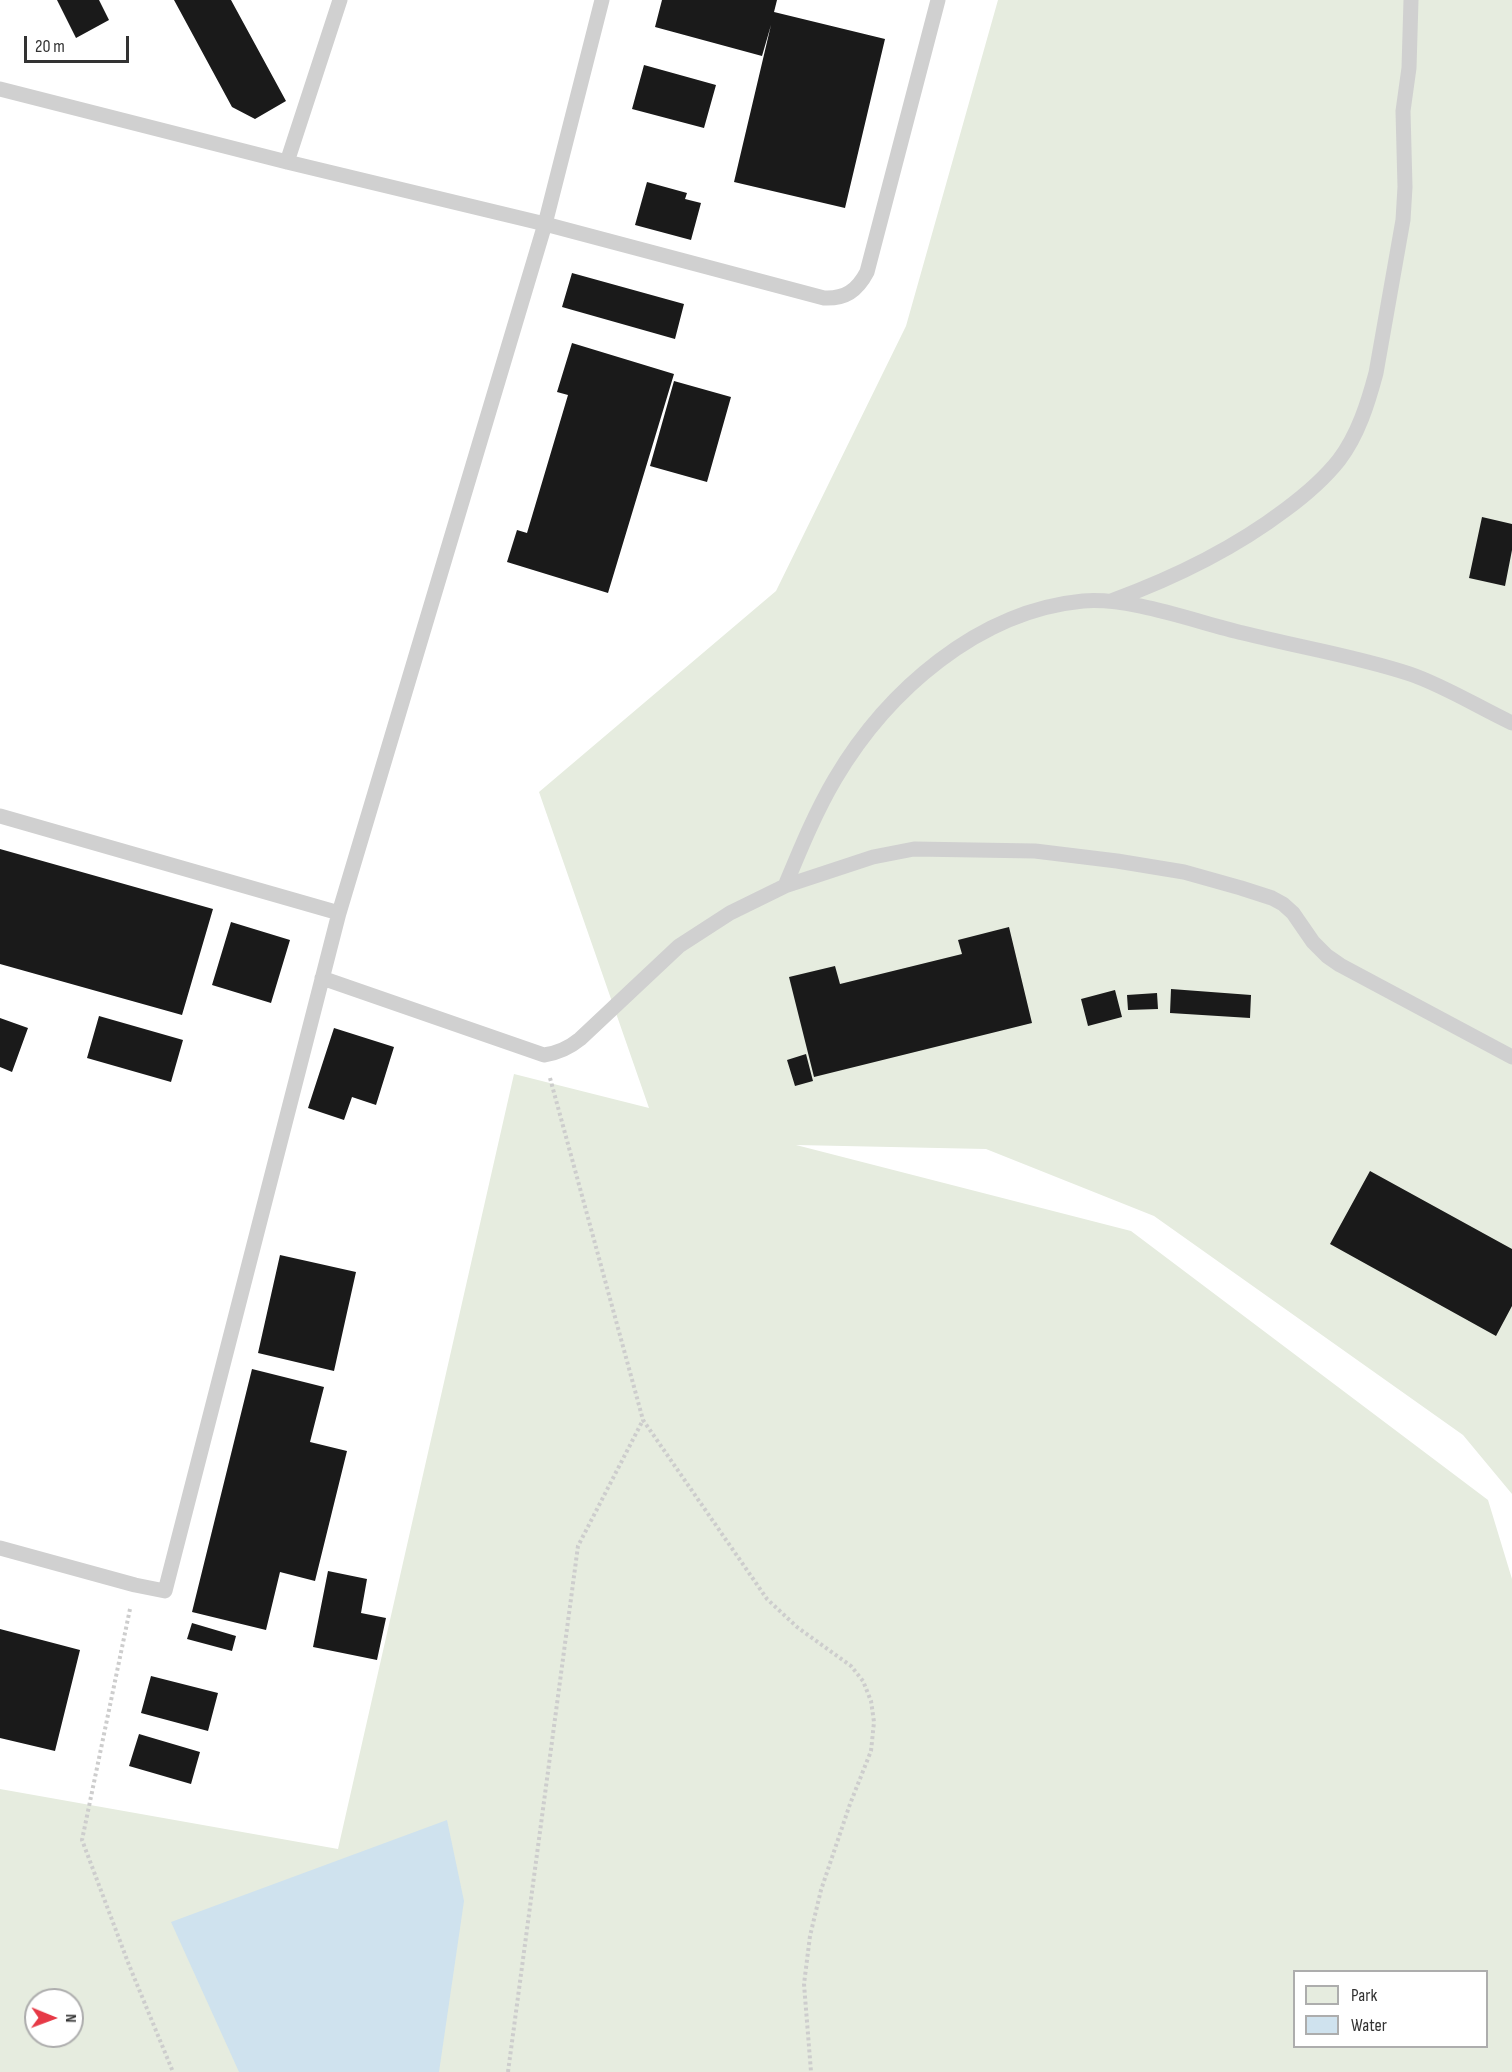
<!DOCTYPE html>
<style>
body{margin:0}
#map{position:relative;width:1512px;height:2072px;overflow:hidden;background:#fff;font-family:"Sofia Sans Condensed",sans-serif}
canvas{display:block}
.legend{position:absolute;left:1293px;top:1970px;width:195px;height:78px;box-sizing:border-box;background:#fff;border:2px solid #adadad;margin:0;padding:8px 10px;list-style:none;font-size:18px;color:#333}
.legend li{display:flex;align-items:center;gap:12px;height:30px}
.legend b{width:30px;border:2px solid #adadad}
.north{position:absolute;left:24px;top:1988px;width:60px;height:60px;box-sizing:border-box;background:#fff;border:2px solid #adadad;border-radius:50%;rotate:91deg;font-size:16px;font-weight:700;line-height:24px;text-align:center;color:#333}
.north::after{content:'';display:block;margin:auto;width:21px;height:27px;background:#e63946;clip-path:polygon(50% 0,100% 100%,50% 72%,0 100%)}
.scale{position:absolute;left:24px;top:36px;width:105px;height:27px;box-sizing:border-box;border:3px solid #333;border-top:0;padding-left:8px;font-size:18px;line-height:21px;white-space:nowrap;color:#333;-webkit-text-stroke:4px #fff;paint-order:stroke}
</style>
<div id="map">
<canvas width="1512" height="2072"></canvas>
<ul class="legend">
<li><b style="height:16px;background:#e6ecdf"></b>Park</li>
<li><b style="height:16px;background:#cfe2ee"></b>Water</li>
</ul>
<div class="north">N</div>
<div class="scale">20 m</div>
</div>
<script>
const context = document.querySelector('canvas').getContext('2d');
context.lineJoin = 'round';
function paint(path, color) { context.fillStyle = color; context.fill(path, 'evenodd'); }
function strokePath(path, color, width, dash) { context.strokeStyle = color; context.lineWidth = width; context.lineCap = dash ? 'butt' : 'round'; context.setLineDash(dash || []); context.stroke(path); }
const green = new Path2D(`
 M998,0H1512V1494L1463,1435L1154,1216L986,1149L796,1145L1131,1231L1488,1500L1512,1579V2072H0V1789L338,1849L514,1074L649,1108L539,792L776,591L906,326ZM1294,1972H1486V2046H1294ZM36,2000H72V2036H36Z`);
const water = new Path2D(`
 M447,1820L464,1901L439,2072H239L171,1922Z`);
const building = new Path2D(`
 M57,0H99L109,20L76,38Z
 M174,0H231L286,101L255,119L232,107Z
 M662,0H777L774,12L885,39L845,208L734,182L771,25L762,56L655,27Z
 M644,65L716,85L704,128L632,109Z
 M647,182L687,193L685,199L701,203L691,240L635,225Z
 M572,273L684,304L675,339L562,307Z
 M572,343L674,374L608,593L507,562L517,530L527,533L568,395L557,392Z
 M674,381L731,397L707,482L650,466Z
 M1482,517L1512,524V550L1505,586L1469,578Z
 M0,849L213,909L182,1015L0,964Z
 M231,922L290,940L271,1003L212,985Z
 M1009,927L1032,1023L814,1077L789,977L835,966L840,984L962,954L958,940Z
 M1171,989L1251,995L1250,1018L1170,1013Z
 M1115,990L1122,1017L1088,1026L1081,999Z
 M1157,993L1158,1009L1128,1010L1127,995Z
 M99,1016L183,1040L171,1082L87,1058Z
 M0,1018L28,1028L12,1072L0,1067Z
 M334,1028L394,1047L376,1105L352,1097L344,1120L308,1108Z
 M806,1054L813,1081L795,1086L787,1060Z
 M1370,1171L1512,1249V1306L1496,1336L1330,1244Z
 M280,1255L356,1272L334,1371L258,1353Z
 M252,1369L324,1387L310,1442L347,1451L315,1581L280,1572L266,1630L192,1612Z
 M328,1571L367,1579L361,1613L386,1618L377,1660L313,1647Z
 M192,1623L236,1636L232,1651L187,1639Z
 M0,1629L80,1650L55,1751L0,1738Z
 M151,1676L218,1693L208,1731L141,1713Z
 M139,1734L200,1752L191,1784L129,1766Z`);
const path = new Path2D(`
 M550,1078L643,1420L767,1599L797,1627L851,1666L863,1681L871,1701L874,1722L871,1751L850,1804L821,1890L810,1936L804,1984L811,2072
 M130,1609L82,1840L129,1965L173,2072
 M508,2072L578,1546L643,1420`);
const lane = new Path2D(`
 M0,89L287,162L545,224L824,298C845,299 857,291 867,272L938,0
 M287,162L340,0
 M1111,601C1174,578 1232,550 1285,510C1304,496 1324,479 1339,460C1358,435 1368,403 1376,373L1403,220L1405,187L1403,111L1409,68L1411,0
 M0,816L339,913
 M785,886C800,850 815,813 835,779C887,691 978,611 1083,601C1131,597 1196,622 1243,633C1298,647 1356,656 1410,674C1445,686 1478,707 1512,723
 M322,978L544,1055C558,1053 569,1048 580,1039L679,946L730,913L785,886L873,857L914,849L1035,851L1117,861L1184,872L1241,888L1272,898L1283,904L1293,913L1313,942L1327,956L1340,965L1512,1057
 M0,1548L135,1585L165,1591L339,913L545,224L602,0`);
paint(green, '#e6ecdf');
paint(water, '#cfe2ee');
paint(building, '#1a1a1a');
strokePath(path, '#cdcdcd', 4, [3, 3]);
strokePath(lane, '#d0d0d0', 15);
</script>
